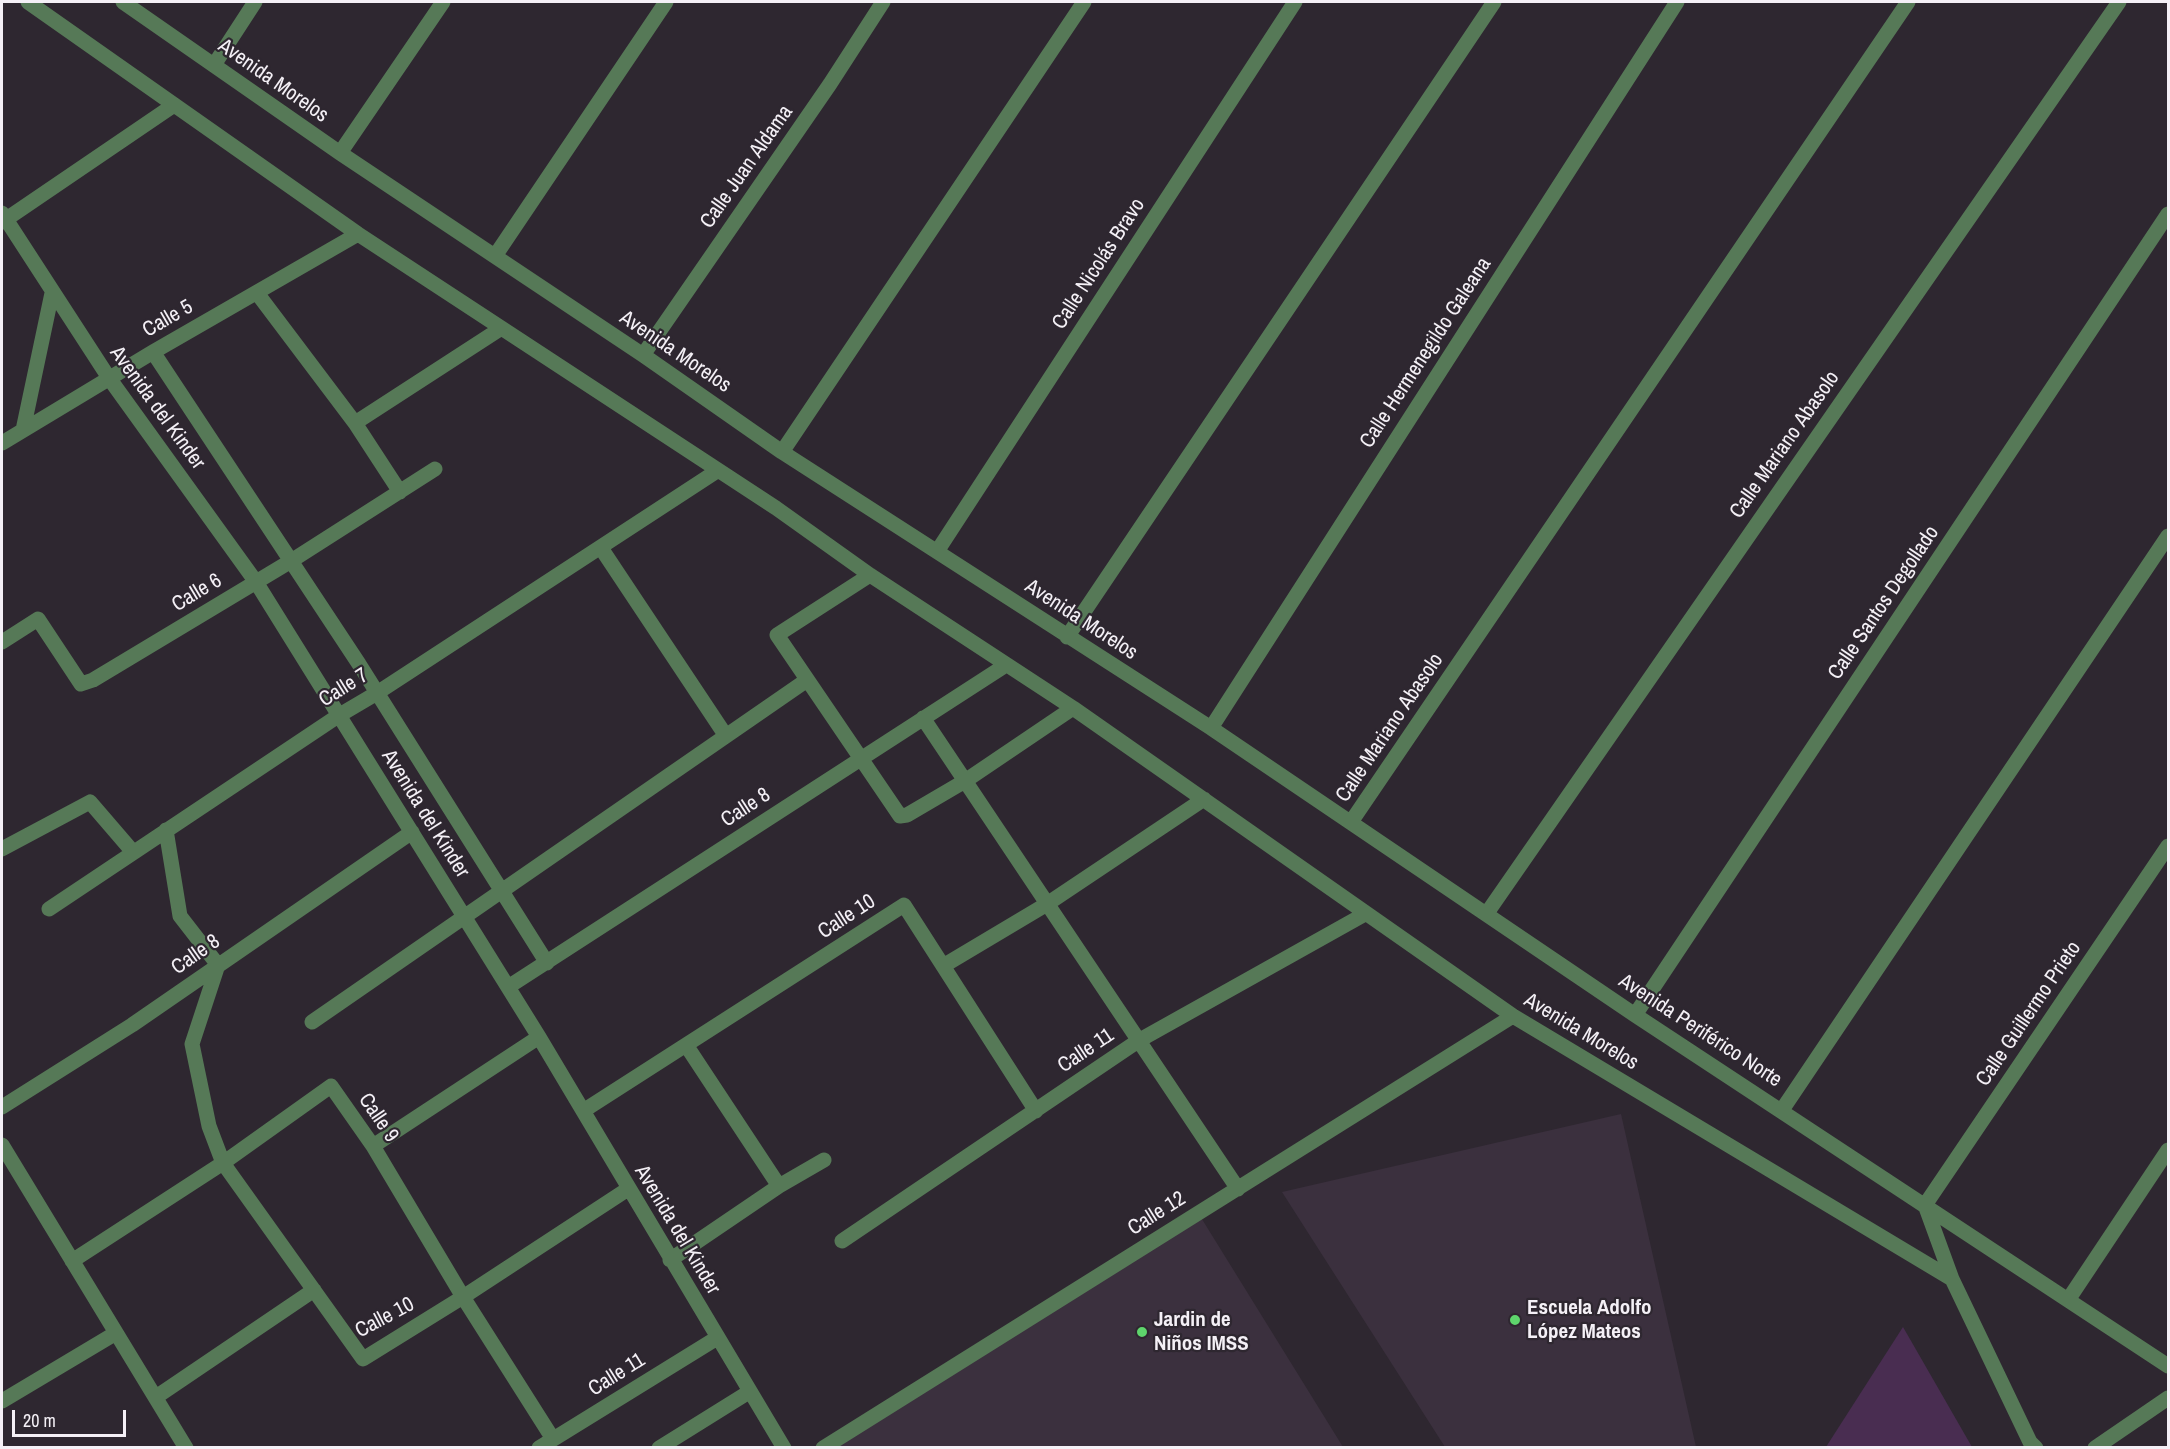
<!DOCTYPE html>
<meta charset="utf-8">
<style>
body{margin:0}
#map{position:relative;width:2170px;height:1449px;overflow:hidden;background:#2e2730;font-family:"Archivo Narrow",sans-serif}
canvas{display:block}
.frame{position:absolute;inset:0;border:3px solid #f4f0f6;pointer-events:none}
.scale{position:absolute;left:12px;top:1410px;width:114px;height:27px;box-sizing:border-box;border:3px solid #f4f0f6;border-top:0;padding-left:8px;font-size:18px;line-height:21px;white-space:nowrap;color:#f4f0f6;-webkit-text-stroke:4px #2e2730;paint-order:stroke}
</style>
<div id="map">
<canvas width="2170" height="1449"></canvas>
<div class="frame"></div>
<div class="scale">20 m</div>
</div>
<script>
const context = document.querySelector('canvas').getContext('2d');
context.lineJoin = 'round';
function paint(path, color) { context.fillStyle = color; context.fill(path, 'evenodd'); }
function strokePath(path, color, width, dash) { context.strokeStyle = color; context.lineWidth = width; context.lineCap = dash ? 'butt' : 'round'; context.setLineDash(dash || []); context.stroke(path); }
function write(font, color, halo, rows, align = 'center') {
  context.font = font + ' "Archivo Narrow",sans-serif'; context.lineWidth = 4.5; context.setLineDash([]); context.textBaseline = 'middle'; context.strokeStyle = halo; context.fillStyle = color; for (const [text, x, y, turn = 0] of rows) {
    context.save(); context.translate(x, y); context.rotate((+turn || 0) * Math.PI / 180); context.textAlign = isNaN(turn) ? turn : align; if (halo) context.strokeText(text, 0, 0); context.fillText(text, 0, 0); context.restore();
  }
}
const built = new Path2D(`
 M1621,1114L1696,1447H1445L1282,1192Z
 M1200,1216L1343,1447L824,1448Z`);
const green = new Path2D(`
 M1903,1327L1972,1447H1826Z`);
const minor = new Path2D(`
 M28,2L358,234L776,508L870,575L1073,708L1513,1016L1952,1279
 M123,2L340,153L643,355L782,452L1211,728L1635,1015L2168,1366
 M214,65L255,2
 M340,153L443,2
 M2,213L109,378L256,582L539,1037L784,1448
 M2,222L174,105
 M495,256L666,2
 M257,293L355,423L400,492
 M153,352L359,664L547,963
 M643,355L830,84L883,2
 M355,423L500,329
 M23,430L52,293
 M2,443L153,352L358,234
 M782,452L1084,2
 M601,548L726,736
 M938,550L1295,2
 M870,575L777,635L900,816L907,815L965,781L1073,708
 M1067,637L1494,2
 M2,642L38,619L81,684L93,680L291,561L435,469
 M923,718L1238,1189
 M1211,728L1677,2
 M1351,822L1908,2
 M166,830L180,916L218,965L192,1044L209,1126L223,1163L363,1359L463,1297L628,1189
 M2,849L90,802L133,852
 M49,909L338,716L377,693L717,471
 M1487,913L2119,2
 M943,966L1047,904L1204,799
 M508,987L1006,665
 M1635,1015L2168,214
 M312,1022L807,680
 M686,1045L779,1186
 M2,1107L132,1025L412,832
 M1782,1110L2168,536
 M583,1111L904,905L1036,1111
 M2,1145L186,1448
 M373,1146L539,1037
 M842,1241L1138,1041L1365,914
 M670,1260L779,1186L824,1160
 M72,1261L223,1163L331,1086L373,1146L463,1297L553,1439
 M2068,1300L2168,1150
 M156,1397L314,1290
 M2,1401L116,1333
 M539,1448L717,1338
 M659,1448L749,1392
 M823,1448L1513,1016
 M2036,1448L2030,1442L1952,1279L1925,1205L2168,846
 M2095,1448L2168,1398`);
const markers = [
 [1515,1320,6,"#5ed56c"],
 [1142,1332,6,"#5ed56c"]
];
const streetNames = [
 ["Avenida Morelos",273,81,35],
 ["Calle Juan Aldama",747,167,-55],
 ["Calle Nicolás Bravo",1099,264,-57],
 ["Calle 5",168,319,-30],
 ["Avenida Morelos",675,352,34],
 ["Calle Hermenegildo Galeana",1426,353,-57],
 ["Avenida del Kinder",157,408,54],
 ["Calle Mariano Abasolo",1785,445,-55],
 ["Calle 6",197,593,-31],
 ["Calle Santos Degollado",1884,603,-56],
 ["Avenida Morelos",1081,620,33],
 ["Calle 7",344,688,-32],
 ["Calle Mariano Abasolo",1390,728,-56],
 ["Calle 8",746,808,-33],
 ["Avenida del Kinder",425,814,58],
 ["Calle 10",847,917,-33],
 ["Calle 8",196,955,-35],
 ["Calle Guillermo Prieto",2029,1014,-56],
 ["Avenida Periférico Norte",1700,1031,33],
 ["Avenida Morelos",1581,1032,31],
 ["Calle 11",1086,1051,-34],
 ["Calle 9",378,1118,56],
 ["Calle 12",1157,1214,-32],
 ["Avenida del Kinder",677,1230,59],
 ["Calle 10",385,1318,-28],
 ["Calle 11",617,1375,-32]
];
const poiNames = [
 ["Escuela Adolfo",1527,1308],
 ["López Mateos",1527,1332],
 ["Jardin de",1154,1320],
 ["Niños IMSS",1154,1344]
];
paint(built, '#3b303e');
paint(green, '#492d51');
strokePath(minor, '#567957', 15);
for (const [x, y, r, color] of markers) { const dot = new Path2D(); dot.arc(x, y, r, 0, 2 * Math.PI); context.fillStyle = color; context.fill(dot); strokePath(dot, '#2e2730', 2); }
write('21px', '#f4f0f6', '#2e2730', streetNames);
write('bold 21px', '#f4f0f6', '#2e2730', poiNames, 'left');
</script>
